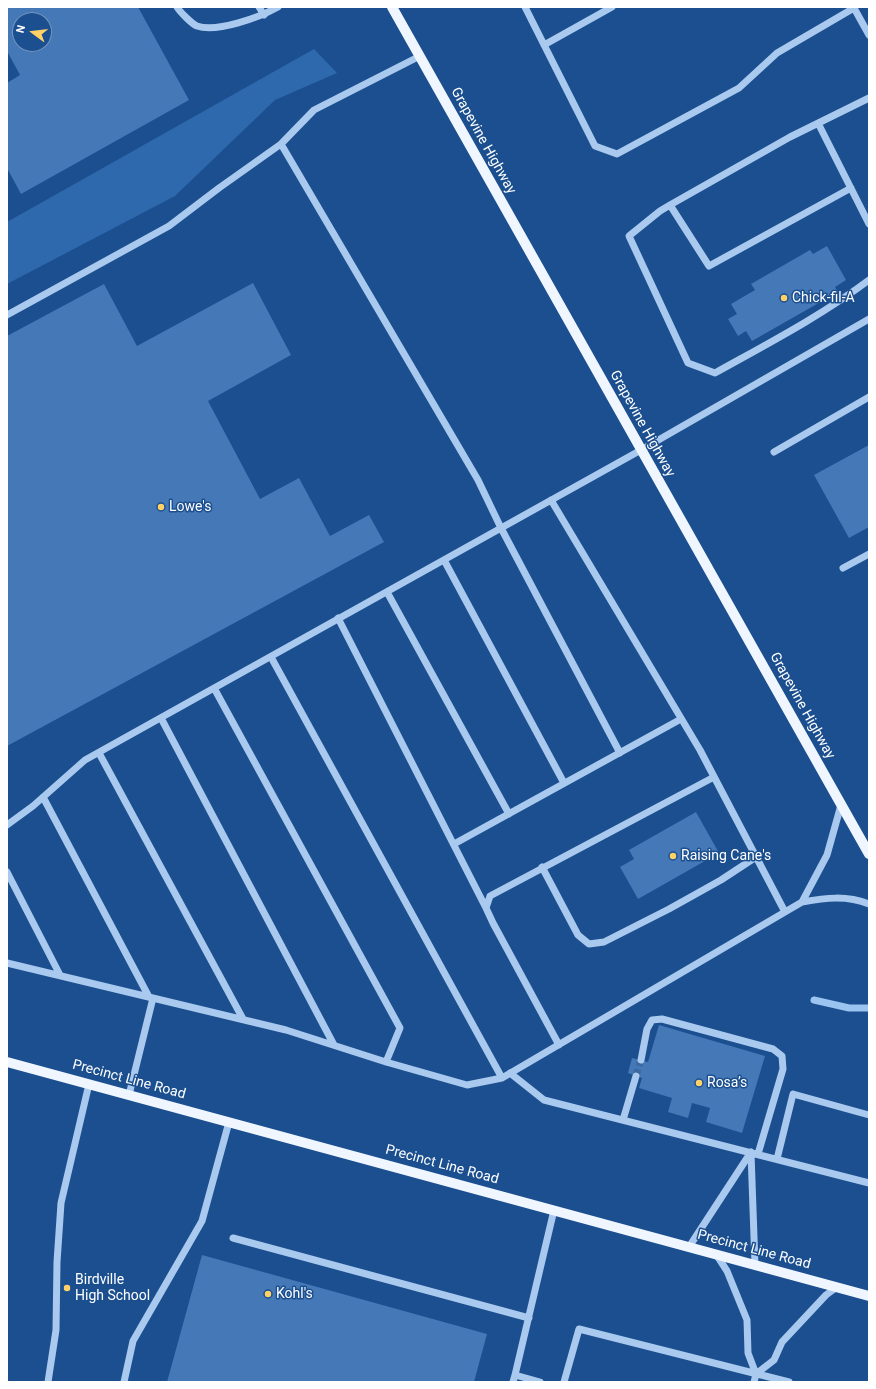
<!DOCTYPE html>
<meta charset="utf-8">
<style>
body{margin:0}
#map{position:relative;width:876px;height:1389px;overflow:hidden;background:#1b4f8f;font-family:Roboto,sans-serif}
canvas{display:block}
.frame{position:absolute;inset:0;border:8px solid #fff;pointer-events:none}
.north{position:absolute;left:12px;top:12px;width:40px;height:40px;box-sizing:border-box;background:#1b4f8f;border:1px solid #7695bc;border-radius:50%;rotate:285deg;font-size:11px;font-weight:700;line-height:16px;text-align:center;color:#fff}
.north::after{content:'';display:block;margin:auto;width:14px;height:18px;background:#ffd166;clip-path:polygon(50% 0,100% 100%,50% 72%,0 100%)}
</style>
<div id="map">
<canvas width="876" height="1389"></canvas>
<div class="frame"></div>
<div class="north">N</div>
</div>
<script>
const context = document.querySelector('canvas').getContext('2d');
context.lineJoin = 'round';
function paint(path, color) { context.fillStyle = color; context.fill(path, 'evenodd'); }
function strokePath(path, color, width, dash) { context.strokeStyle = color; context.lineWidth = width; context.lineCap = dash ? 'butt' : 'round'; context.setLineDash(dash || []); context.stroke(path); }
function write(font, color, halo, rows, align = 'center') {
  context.font = font + ' Roboto,sans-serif'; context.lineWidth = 3; context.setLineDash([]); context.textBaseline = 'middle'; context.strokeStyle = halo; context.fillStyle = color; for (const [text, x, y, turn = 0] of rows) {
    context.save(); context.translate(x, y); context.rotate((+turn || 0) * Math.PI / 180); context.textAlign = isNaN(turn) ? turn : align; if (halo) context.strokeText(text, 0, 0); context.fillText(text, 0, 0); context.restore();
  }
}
const green = new Path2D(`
 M314,49L337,73L275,100L175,196L7,284V222Z`);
const stream = new Path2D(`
 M814,1000L849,1008H869`);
const building = new Path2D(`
 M7,7H138L189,100L21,194L7,168V83L20,75L7,51ZM20,20H44V44H20Z
 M827,246L846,280L835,287L838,292L752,341L746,331L738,336L728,319L737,314L731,304L755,290L751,284L810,250L813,254Z
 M253,283L291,355L208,401L260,499L299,478L330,536L369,515L384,542L7,746V336L104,284L137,346Z
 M869,445V527L849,538L814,475Z
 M696,812L719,853L638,899L620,867L634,859L629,850Z
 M659,1025L765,1056L742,1133L706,1122L710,1108L692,1103L688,1118L668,1112L672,1098L639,1088L642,1078L628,1073L632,1058L648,1062Z
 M202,1255L487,1334L474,1382H167Z`);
const minorTunnel = new Path2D(`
 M636,1076L641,1060`);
const minor = new Path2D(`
 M177,7C180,12 192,24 197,26C217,33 260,17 278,7
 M259,7L264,15
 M525,7L595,146L617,154L739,88L777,53L854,8L869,35
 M544,45L612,7
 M869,98L790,137L670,205L660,211L629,236L688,363L715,373C767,344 821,316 869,280
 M818,123L869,224
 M281,144L478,480L501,528L620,753
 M670,205L709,266L851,188
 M7,315L169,226L219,188L281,144L314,110L420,56
 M774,452L869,397
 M551,500L700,750L785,912
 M444,560L564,783
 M843,568L869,554
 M387,592L509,814
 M338,618L486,908
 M271,657L502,1078
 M214,688L400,1028L386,1062
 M161,718L334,1045
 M99,753L243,1019
 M43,797L149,997
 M7,825L33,806L85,760L641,450L869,319
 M454,844L681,719
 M542,867L578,935L589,944L604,942L669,909L721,880L756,857
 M7,872L60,975
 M802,902L827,855L841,805
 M7,963L286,1030L386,1062L467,1085L502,1078L802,902C825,898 846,895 869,904
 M559,1045L493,923L486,908L490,896L714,777
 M641,1060L647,1029L652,1020L662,1019L773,1049L782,1056L783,1069L758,1154
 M510,1073L544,1100L869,1183
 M129,1095L153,998
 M623,1120L636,1076
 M751,1153L755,1265
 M777,1159L793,1094L869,1115
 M233,1238L529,1318
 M689,1247L751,1152
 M716,1254L727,1271L747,1320L748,1353L756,1374L754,1382
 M756,1374L774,1360L782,1342L826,1295L837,1287
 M515,1375L554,1210
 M48,1382L56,1330L57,1262L61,1203L89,1084
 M124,1382L133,1341L202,1221L229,1122
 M513,1382L515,1375L540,1382
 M564,1382L579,1329L789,1382`);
const major = new Path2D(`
 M392,7L869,854
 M7,1062L869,1296`);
const markers = [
 [784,298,4,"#ffd166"],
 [161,507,4,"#ffd166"],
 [673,856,4,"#ffd166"],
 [699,1083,4,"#ffd166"],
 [67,1288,4,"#ffd166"],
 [268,1294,4,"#ffd166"]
];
const streetNames = [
 ["Grapevine Highway",483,141,61],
 ["Grapevine Highway",642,424,61],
 ["Grapevine Highway",802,706,61],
 ["Precinct Line Road",129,1080,15],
 ["Precinct Line Road",442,1165,15],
 ["Precinct Line Road",754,1250,15]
];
const poiNames = [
 ["Chick-fil-A",792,298],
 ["Lowe's",169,507],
 ["Raising Cane's",681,856],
 ["Rosa’s",707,1083],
 ["Birdville",75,1280],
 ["High School",75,1296],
 ["Kohl's",276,1294]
];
paint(green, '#2e69ad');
strokePath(stream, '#9cc4f0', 7);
paint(building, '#4478b7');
strokePath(minorTunnel, '#3d69a0', 7, [7, 3.5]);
strokePath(minor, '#a9c9ee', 7);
strokePath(major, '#f0f6ff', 10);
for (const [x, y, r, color] of markers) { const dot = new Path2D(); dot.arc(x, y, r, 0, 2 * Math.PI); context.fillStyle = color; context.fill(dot); strokePath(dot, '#1b4f8f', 1.5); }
write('14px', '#fff', '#1b4f8f', streetNames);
write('14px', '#fff', '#1b4f8f', poiNames, 'left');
</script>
